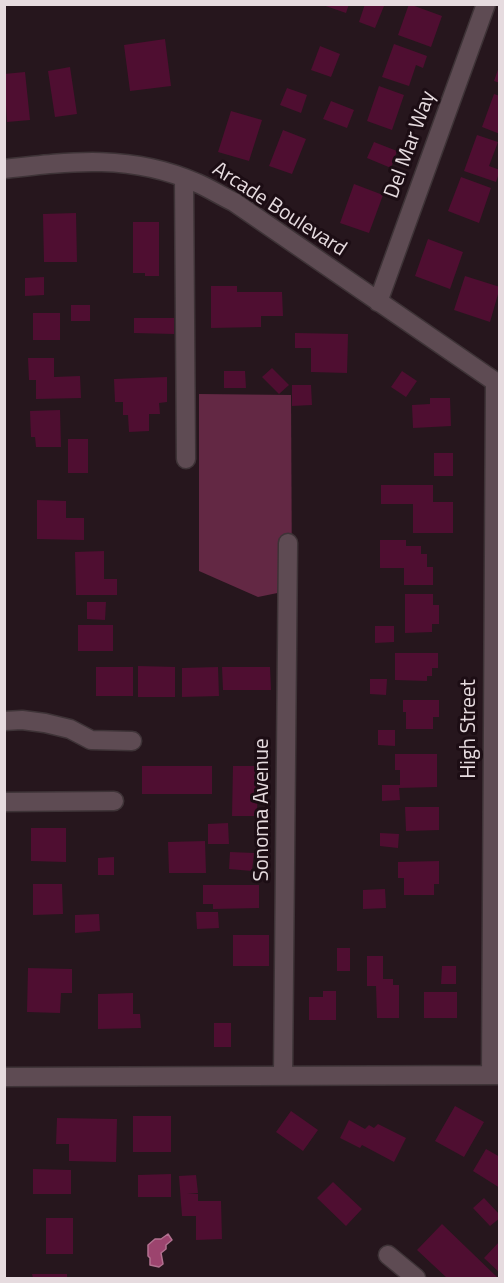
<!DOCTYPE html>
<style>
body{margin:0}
#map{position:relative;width:504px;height:1283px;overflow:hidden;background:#26161d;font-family:"Titillium Web",sans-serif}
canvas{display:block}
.frame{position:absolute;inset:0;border:6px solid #e6dbdf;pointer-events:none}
</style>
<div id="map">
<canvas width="504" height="1283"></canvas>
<div class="frame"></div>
</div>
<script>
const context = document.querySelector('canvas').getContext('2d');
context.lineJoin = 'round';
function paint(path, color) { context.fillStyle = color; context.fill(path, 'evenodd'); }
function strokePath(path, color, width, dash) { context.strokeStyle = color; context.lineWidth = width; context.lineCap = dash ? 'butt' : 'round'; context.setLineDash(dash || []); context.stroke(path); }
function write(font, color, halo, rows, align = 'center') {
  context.font = font + ' "Titillium Web",sans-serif'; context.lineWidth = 6; context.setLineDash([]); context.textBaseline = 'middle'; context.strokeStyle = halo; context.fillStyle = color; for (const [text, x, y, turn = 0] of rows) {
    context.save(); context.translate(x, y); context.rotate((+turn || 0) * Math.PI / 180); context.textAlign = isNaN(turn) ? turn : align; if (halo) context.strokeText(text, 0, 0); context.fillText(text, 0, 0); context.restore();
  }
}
const green = new Path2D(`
 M199,394L291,395L292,590L258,597L199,571Z`);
const water = new Path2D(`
 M168,1234L172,1240L166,1245V1249L161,1253L163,1264L159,1267L150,1265V1258L148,1256V1245L155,1239H161Z`);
const building = new Path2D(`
 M320,4H349L346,13Z
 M365,4L384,6L375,28L359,22Z
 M409,4L442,16L431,47L398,35Z
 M165,39L171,86L130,91L124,45Z
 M394,44L427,56L423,68L416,65L409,86L382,77Z
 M320,46L340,54L331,77L311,70Z
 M500,64V83L494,81Z
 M70,67L77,114L55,117L48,71Z
 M25,72L30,120L7,122L4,74Z
 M379,86L404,95L392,130L367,121Z
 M287,88L307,95L301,113L280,105Z
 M494,94L500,96V134L482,127Z
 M331,101L354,110L347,128L323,119Z
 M231,111L262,120L249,161L218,152Z
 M283,130L306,139L292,174L269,166Z
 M477,135L498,142L489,166L500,170L496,182L464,171Z
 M374,142L397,151L391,168L367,158Z
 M461,177L491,188L479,223L448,211Z
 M354,184L383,195L369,233L340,223Z
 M76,213L77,262H44L43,214Z
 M133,222H159V276H145V273H133Z
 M428,239L463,252L450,289L415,276Z
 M465,276L500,287L490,322L454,310Z
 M44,277V295L25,296V278Z
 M211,286H237V292H282L283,316H261V327L211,328Z
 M71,305H90V321H71Z
 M33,313H60V340H33Z
 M134,318H174V334L134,333Z
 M295,333L348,334L347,373L311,372V348H295Z
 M28,358H54V377L80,376L81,398L36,399V380H29Z
 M272,368L289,385L279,394L262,377Z
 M224,371H245L246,388H224Z
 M402,371L417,381L406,397L391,387Z
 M167,377V402L159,403L160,414H149V431L129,432L128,415H123V402H115L114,379Z
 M292,385H311L312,405L292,406Z
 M430,398H450L451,426L413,428L412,405L430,404Z
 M60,410L61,447H36L35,437H31L30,411Z
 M68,439H88V473H68Z
 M434,453H453V476H434Z
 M381,485H433V502H453V533H413V504H381Z
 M37,500L66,501V518H84V540L37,539Z
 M380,540H406V546H421V554H427V567H433V585H404V568H380Z
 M104,551V579H117V595H76L75,552Z
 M405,594H433V605H439V624H432V632L405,633Z
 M87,602H106L105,620L87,619Z
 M78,625H113V651H78Z
 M375,626H394V642L375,643Z
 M395,653H438V668H432V676H427V681L395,680Z
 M138,666L175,667V697H138Z
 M96,667H133V696H96Z
 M218,667L219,696L182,697V668Z
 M222,667H270L271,690H223Z
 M370,679H387L386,695L370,694Z
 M403,700H439V717H433V729H406V712H403Z
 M378,730H395V746L378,745Z
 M395,754H437V787L399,788L400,800L382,801V785H400V770H395Z
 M142,766H212V794H142Z
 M233,766H258L257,816H232Z
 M405,807H439V830L406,831Z
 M228,823L229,844H208V824Z
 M31,828H66V862L31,861Z
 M380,833L399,834L398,848L380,846Z
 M205,841L206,873H169L168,842Z
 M230,852L254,853L252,871L229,869Z
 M114,857V875H98V858Z
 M439,861V884H434V895H404V878H398V862Z
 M33,884H62L63,914L33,915Z
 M203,885H259V908L213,909V904H203Z
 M385,889L386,908L363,909V890Z
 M196,912H218L219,928L197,929Z
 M99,914L100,931L75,933V915Z
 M233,935H269V966H233Z
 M337,948H350V971H337Z
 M367,956H383V979H393V985H399V1018H377L376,986H367Z
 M442,966H456V984H441Z
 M28,968L72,969V993H61L60,1013L27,1012Z
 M323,991H336V1020H309V997H323Z
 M424,992H457V1018H424Z
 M133,993V1014H140L141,1028L98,1029V994Z
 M214,1023H231V1047H214Z
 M455,1106L484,1122L464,1157L435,1141Z
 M291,1111L318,1130L303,1151L276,1132Z
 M133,1116H171V1152H133Z
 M57,1118L117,1119L116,1162L69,1161V1144H56Z
 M349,1120L365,1129L369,1125L374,1128L378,1124L406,1138L394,1162L362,1145L360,1148L340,1138Z
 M486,1149L500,1157V1188L473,1171Z
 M33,1169L71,1170V1194H33Z
 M171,1174V1197H138V1175Z
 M196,1175L198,1193L187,1194H198V1201H221L222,1239L196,1240V1216H182L179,1176Z
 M333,1182L362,1209L346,1226L317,1198Z
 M484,1198L500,1215V1218L490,1226L473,1208Z
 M46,1218H73V1254H46Z
 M442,1224L498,1278H447L417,1250Z
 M500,1241V1273L484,1258Z
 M32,1274H67V1278H33Z`);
const minor = new Path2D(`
 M4,169C72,161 132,154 197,183C209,188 221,196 234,202L500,385
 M184,178L186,459
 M378,302L486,4
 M4,721L22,720L45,723L70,729L91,740L132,741
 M4,802L114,801
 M491,1075L495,382
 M283,1076L288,543
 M4,1077L500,1075
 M388,1255L416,1278`);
const streetNames = [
 ["Del Mar Way",411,145,-70],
 ["Arcade Boulevard",279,210,33],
 ["High Street",470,729,-90],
 ["Sonoma Avenue",263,810,-90]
];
paint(green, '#632844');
paint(water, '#9c446e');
strokePath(water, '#b27190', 1.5);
paint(building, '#4f0e31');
strokePath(minor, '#3e3337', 21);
strokePath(minor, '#5e4b53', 18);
write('21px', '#e6dbdf', '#1c0d14', streetNames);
</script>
